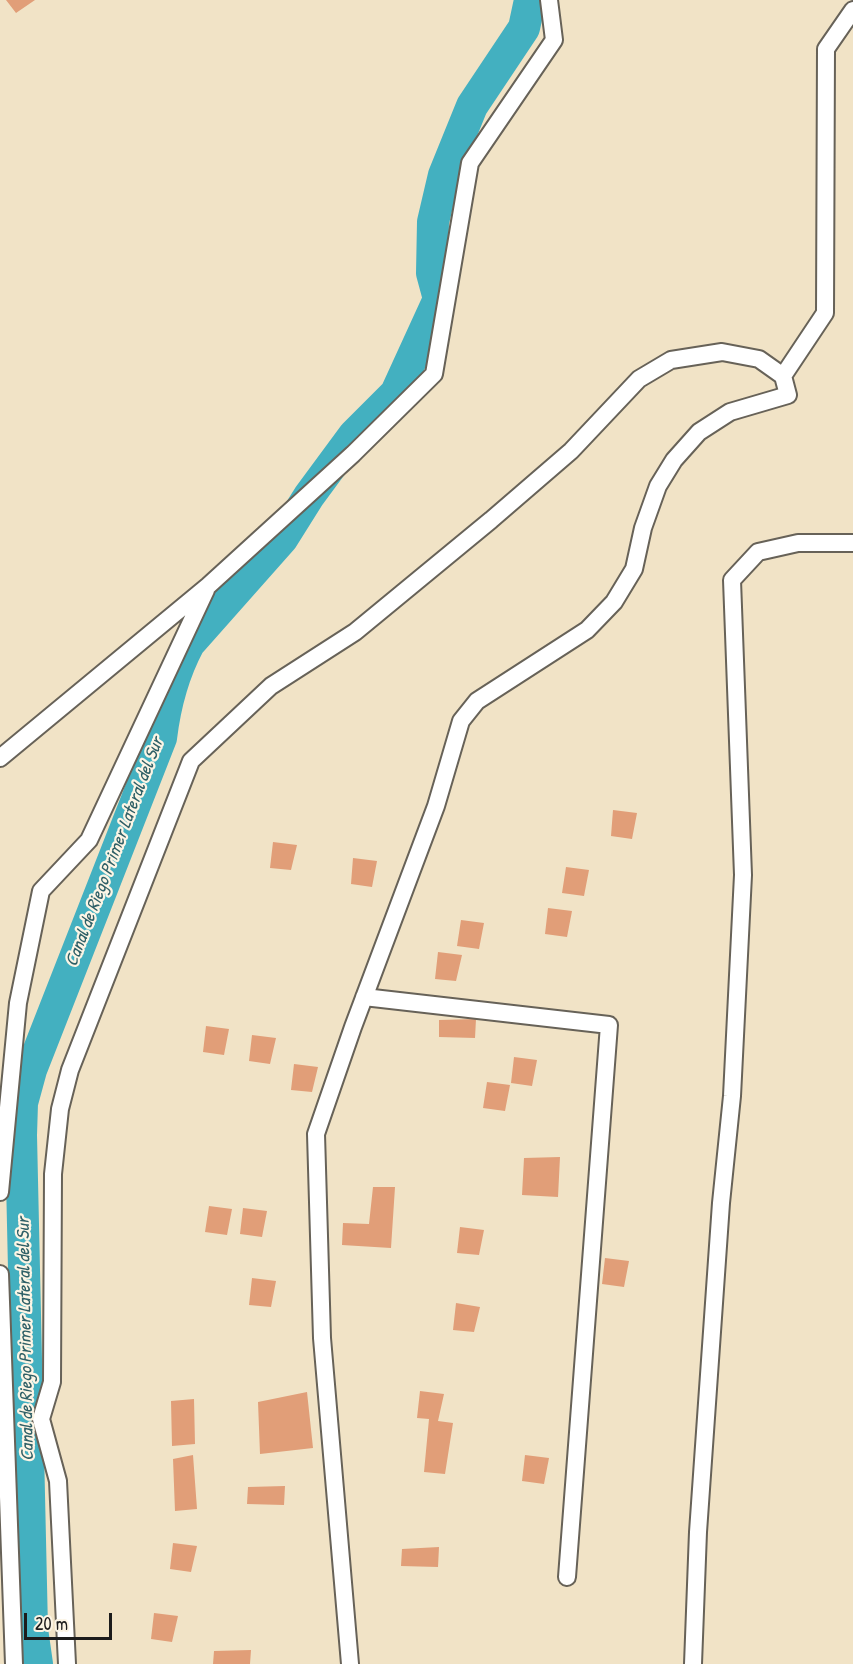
<!DOCTYPE html>
<style>
body{margin:0}
#map{position:relative;width:853px;height:1664px;overflow:hidden;background:#f1e3c6;font-family:"Patrick Hand",sans-serif}
canvas{display:block}
.scale{position:absolute;left:24px;top:1613px;width:88px;height:27px;box-sizing:border-box;border:3px solid #1c1c1c;border-top:0;padding-left:8px;font-size:18px;line-height:21px;white-space:nowrap;color:#1c1c1c;-webkit-text-stroke:4px #fcf5e5;paint-order:stroke}
</style>
<div id="map">
<canvas width="853" height="1664"></canvas>
<div class="scale">20 m</div>
</div>
<script>
const context = document.querySelector('canvas').getContext('2d');
context.lineJoin = 'round';
function strokePath(path, color, width, dash) { context.strokeStyle = color; context.lineWidth = width; context.lineCap = dash ? 'butt' : 'round'; context.setLineDash(dash || []); context.stroke(path); }
function paint(path, color) { context.fillStyle = color; context.fill(path, 'evenodd'); }
function write(font, color, halo, rows, align = 'center') {
  context.font = font + ' "Patrick Hand",sans-serif'; context.lineWidth = 4.5; context.setLineDash([]); context.textBaseline = 'middle'; context.strokeStyle = halo; context.fillStyle = color; for (const [text, x, y, turn = 0] of rows) {
    context.save(); context.translate(x, y); context.rotate((+turn || 0) * Math.PI / 180); context.textAlign = isNaN(turn) ? turn : align; if (halo) context.strokeText(text, 0, 0); context.fillText(text, 0, 0); context.restore();
  }
}
const canal = new Path2D(`
 M37,1664L32,1629L21,1135L22,1103L31,1070L161,738C165,705 173,674 189,644L282,539L309,496L354,435L396,393L439,299L432,273L433,222L444,175L472,106L524,28L530,0`);
const building = new Path2D(`
 M6,0H35L16,13Z
 M613,810L637,813L632,839L611,836Z
 M273,842L297,845L291,870L270,868Z
 M353,858L377,861L372,887L351,884Z
 M566,867L589,870L584,896L562,893Z
 M548,908L572,911L567,937L545,934Z
 M461,920L484,923L479,949L457,946Z
 M438,952L462,955L456,981L435,979Z
 M476,1019L475,1038L439,1037V1020Z
 M206,1026L229,1029L224,1055L203,1052Z
 M252,1035L276,1038L270,1064L249,1061Z
 M514,1057L537,1060L532,1086L511,1083Z
 M294,1064L318,1067L312,1092L291,1090Z
 M487,1082L510,1085L505,1111L483,1108Z
 M560,1157L558,1197L522,1195L524,1158Z
 M373,1187H395L391,1248L342,1245L343,1223L369,1224Z
 M209,1206L232,1209L227,1235L205,1232Z
 M243,1208L267,1211L262,1237L240,1234Z
 M460,1227L484,1230L479,1255L457,1253Z
 M605,1258L629,1261L624,1287L602,1284Z
 M252,1278L276,1281L271,1307L249,1305Z
 M456,1303L480,1307L474,1332L453,1330Z
 M420,1391L444,1394L438,1421L453,1423L445,1474L424,1472L429,1419L417,1418Z
 M307,1392L313,1448L260,1454L258,1402Z
 M194,1399L195,1444L172,1446L171,1401Z
 M193,1455L197,1509L175,1511L173,1459Z
 M525,1455L549,1458L544,1484L522,1481Z
 M285,1486L284,1505L247,1504L248,1487Z
 M173,1543L197,1546L191,1572L170,1569Z
 M439,1547L438,1567L401,1566L402,1549Z
 M154,1613L178,1616L172,1642L151,1639Z
 M251,1650L250,1664H213L214,1651Z`);
const lane = new Path2D(`
 M783,376L825,313L826,49L853,10
 M0,758L208,586L353,454L434,374L470,163L554,40L549,0
 M364,997L609,1025L567,1577
 M0,1192L18,1003L41,891L89,840L206,590
 M0,1274L14,1664
 M67,1664L58,1481L41,1419L52,1382L53,1174L60,1109L70,1070L191,761L271,686L355,632L491,520L571,451L639,379L671,360L722,352L759,359L783,376L788,395L730,412L699,432L674,460L658,486L643,528L634,569L614,602L587,630L477,701L461,721L436,806L353,1027L316,1134L322,1338L350,1664
 M693,1664L698,1532L721,1203L732,1096L743,875L732,580L758,552L798,543H853`);
const waterNames = [
 ["Canal de Riego Primer Lateral del Sur",115,852,-69],
 ["Canal de Riego Primer Lateral del Sur",26,1339,-91]
];
strokePath(canal, '#43b0c0', 32);
paint(building, '#e19e78');
strokePath(lane, '#676258', 20);
strokePath(lane, '#fff', 16);
write('italic 18px', '#2e5f66', '#fcf5e5', waterNames);
</script>
